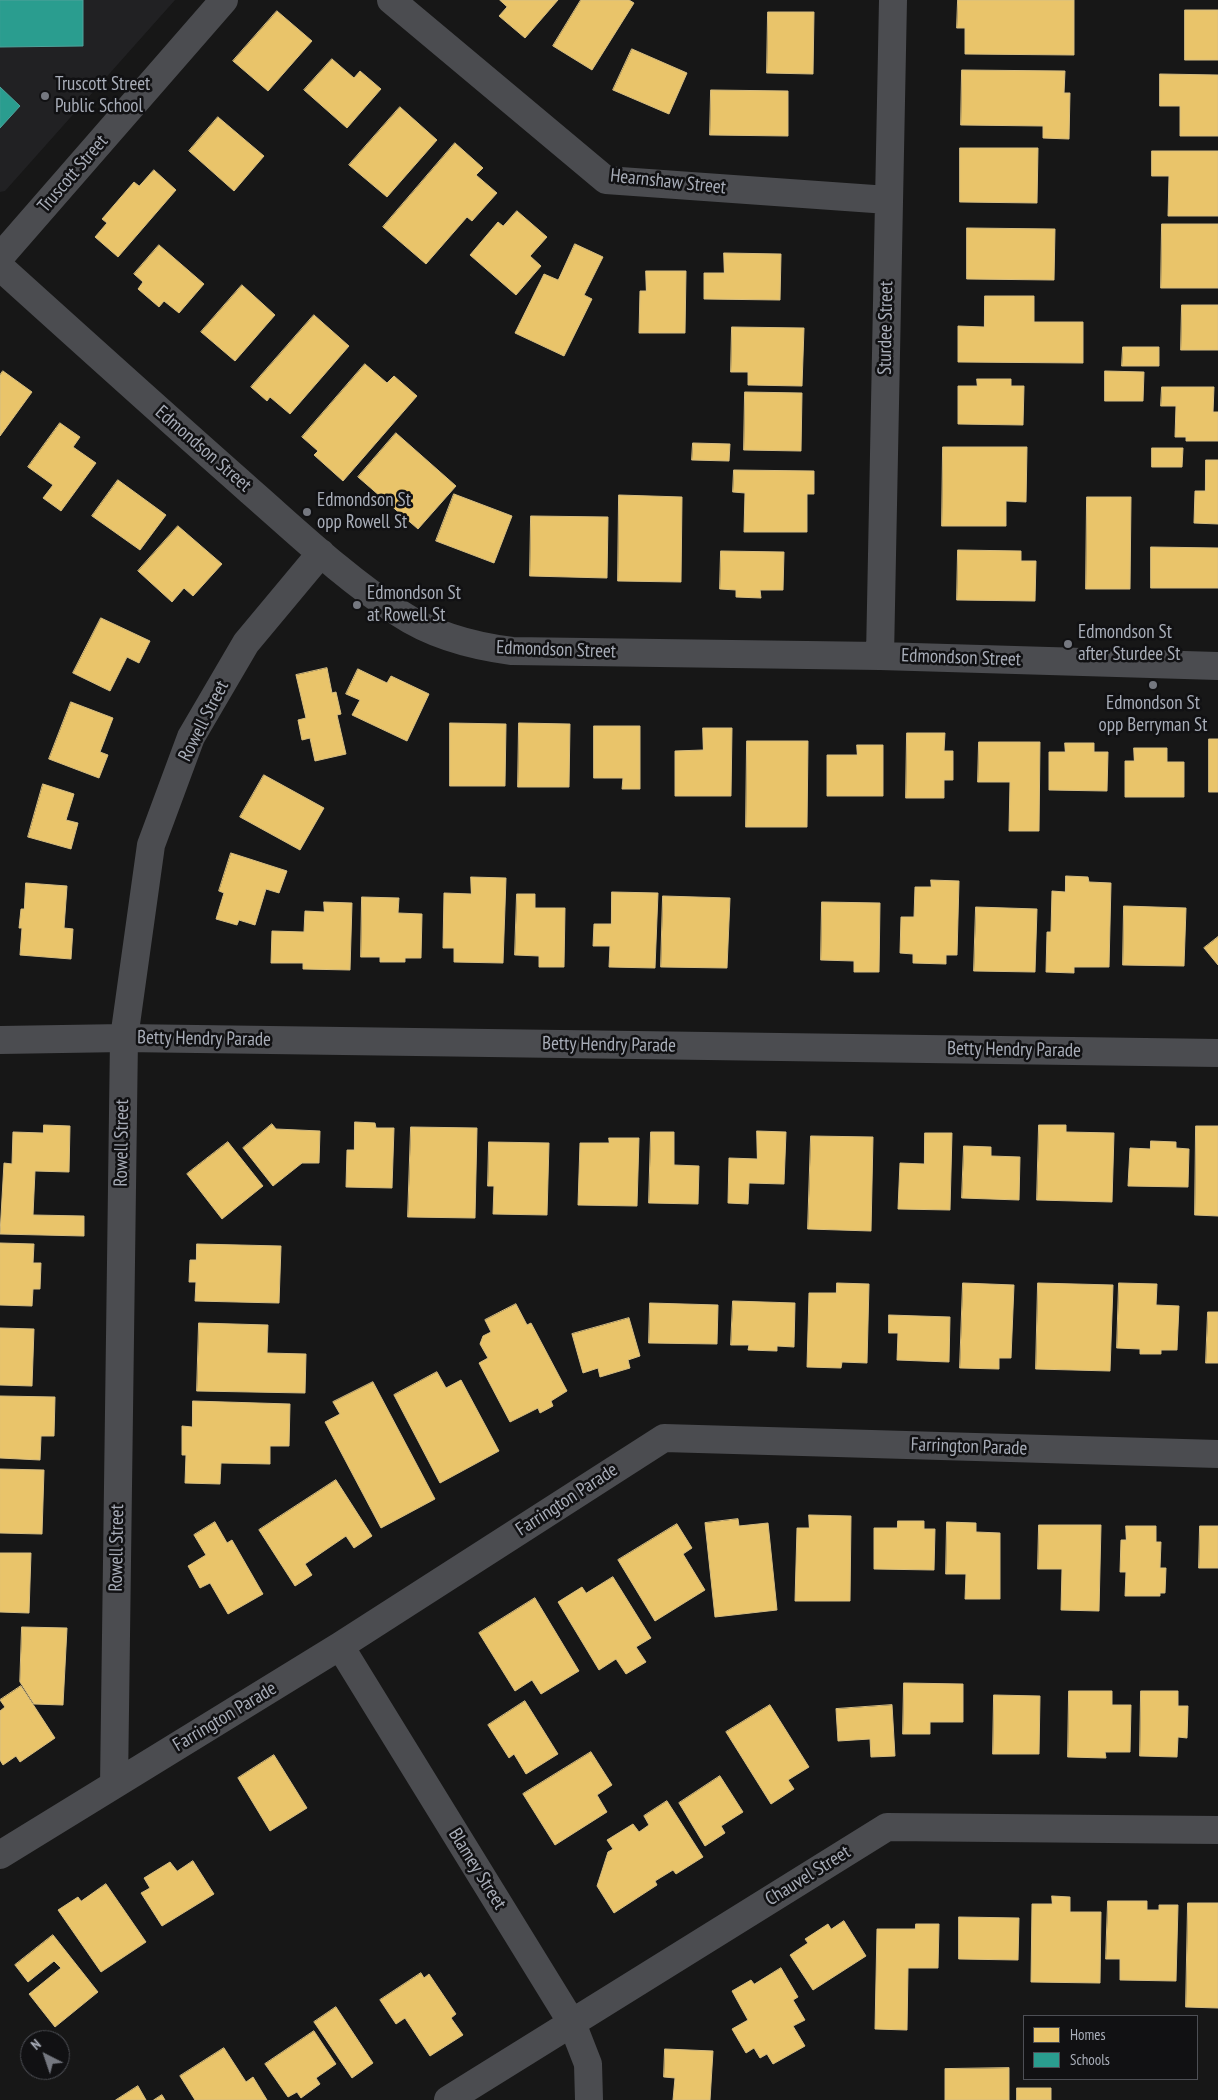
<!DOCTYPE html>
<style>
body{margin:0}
#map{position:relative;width:1218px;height:2100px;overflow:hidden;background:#171717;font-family:"PT Sans Narrow",sans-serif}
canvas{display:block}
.legend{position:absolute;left:1023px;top:2015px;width:175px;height:65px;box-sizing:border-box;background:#111113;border:1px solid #4d4f55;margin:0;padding:6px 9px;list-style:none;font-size:15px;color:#a8adb8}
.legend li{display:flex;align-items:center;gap:10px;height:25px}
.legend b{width:25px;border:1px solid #4d4f55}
.north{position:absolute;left:20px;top:2030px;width:50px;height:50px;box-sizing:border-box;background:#111113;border:1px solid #4d4f55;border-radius:50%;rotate:319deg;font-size:14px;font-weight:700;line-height:20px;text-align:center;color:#a8adb8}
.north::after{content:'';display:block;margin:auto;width:18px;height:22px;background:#757880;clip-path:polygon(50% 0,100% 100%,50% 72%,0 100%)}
</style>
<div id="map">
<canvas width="1218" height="2100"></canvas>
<ul class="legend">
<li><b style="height:14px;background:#e9c46a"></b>Homes</li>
<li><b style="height:14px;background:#2a9d8f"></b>Schools</li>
</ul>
<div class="north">N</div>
</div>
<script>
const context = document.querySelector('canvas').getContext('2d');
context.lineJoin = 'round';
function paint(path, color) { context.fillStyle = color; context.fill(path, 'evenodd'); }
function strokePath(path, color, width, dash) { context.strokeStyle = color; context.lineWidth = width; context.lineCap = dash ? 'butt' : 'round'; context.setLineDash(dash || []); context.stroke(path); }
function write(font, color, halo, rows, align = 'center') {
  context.font = font + ' "PT Sans Narrow",sans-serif'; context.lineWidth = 5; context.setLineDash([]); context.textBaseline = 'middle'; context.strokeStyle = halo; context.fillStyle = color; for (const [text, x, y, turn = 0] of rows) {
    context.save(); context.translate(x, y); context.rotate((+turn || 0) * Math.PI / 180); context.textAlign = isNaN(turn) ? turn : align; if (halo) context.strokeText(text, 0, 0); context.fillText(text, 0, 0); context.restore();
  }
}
const built = new Path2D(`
 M0,0H175L5,191L0,192Z`);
const homes = new Path2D(`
 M500,0H558L525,38L499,16L507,7Z
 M581,0H629L634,3L592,70L553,46Z
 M958,0H1074V55L965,54V28H957Z
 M1185,10H1218V60H1185Z
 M277,11L312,41L268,91L233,61Z
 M768,12H814L813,74L767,73Z
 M632,49L687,73L669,114L613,90Z
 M332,59L354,78L360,71L381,89L347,128L304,90Z
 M962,70L1065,71L1064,93H1070L1069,139L1043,138V126L961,125Z
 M1160,74L1218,75V136H1180V106H1160Z
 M711,90L788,91V136L710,135Z
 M400,107L437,140L387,197L349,165Z
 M218,117L264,156L234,191L189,151Z
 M455,143L483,168L476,175L497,193L472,221L467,217L426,264L383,227Z
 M960,148H1038L1037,203L960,202Z
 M1152,151H1218V216H1168L1169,176H1152Z
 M154,170L176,190L118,257L95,237L107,223L102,219L134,182L139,186Z
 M517,211L547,237L530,256L541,266L516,295L470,255L498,222L503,226Z
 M1162,224H1218V288H1161Z
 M967,228L1055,229L1054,280L967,279Z
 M575,244L603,257L584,295L592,299L564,356L515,333L544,274L558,280Z
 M159,245L204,284L179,313L164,301L159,307L138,289L143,282L134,274Z
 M724,253L781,254L780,300L704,299V273H724Z
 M646,271H686L685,333H639L640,291H646Z
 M242,285L275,315L235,361L201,332Z
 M985,296H1034V322H1083V363L958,362V326L984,327Z
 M1182,305H1218V350H1181Z
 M314,315L349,346L290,414L270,397L267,401L251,387Z
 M732,327L804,328L802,386L748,385V372H731Z
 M1123,347H1159V366H1122Z
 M365,364L387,383L394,376L417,396L343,481L314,455L318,451L302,437Z
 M3,371L32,392L0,436V375Z
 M1105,371L1144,372L1143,401H1105Z
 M977,379H1011V386H1024L1023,425L958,424V386H977Z
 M1162,387H1214L1213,412H1218V441H1186V437H1175L1176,406H1161Z
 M745,392L802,393L801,451L744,450Z
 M60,423L80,437L73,447L96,463L61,511L43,498L53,485L28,467Z
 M396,433L456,486L418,529L358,477Z
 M693,443L730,444L729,461L692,460Z
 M943,447H1027L1026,502L1006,501V526H942Z
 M1152,448H1183L1182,467H1152Z
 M1206,460H1218V524L1194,523L1195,491H1205Z
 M734,470L814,471V494H807V532H744L745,493L733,492Z
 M118,480L166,515L140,550L92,516Z
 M454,494L512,516L494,563L436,541Z
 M619,495L682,497L681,582L618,581Z
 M1087,497H1131L1130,589H1086Z
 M531,516L608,517L607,578L530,576Z
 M178,526L222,564L193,596L184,588L172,602L138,571Z
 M1151,547L1218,548V588H1151Z
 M958,550L1021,551V561H1036L1035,601L957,600Z
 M721,551L784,552L783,590H760L761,598L736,597V590L720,589Z
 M101,618L150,641L139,663L127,657L110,691L73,673Z
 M327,668L332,693L336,692L341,714L337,715L346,754L315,761L310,738L302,740L298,720L306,718L296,675Z
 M358,669L387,683L391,676L429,694L407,741L352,715L360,700L346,694Z
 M71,702L113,718L100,752L108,755L99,778L49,759Z
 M450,723L506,724L505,786H450Z
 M519,723L570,724L569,787H518Z
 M594,726H640V789H622L623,778H594Z
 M703,728H732L731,796H675V751L703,750Z
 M907,733H945L944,751H953V780H944V798H906Z
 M1209,739H1218V792H1209Z
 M747,741H808L807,827H746Z
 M979,742H1040L1039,831H1009L1010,782H978Z
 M1065,743H1094V752H1108L1107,791L1049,790V752H1065Z
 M857,745H883V796H827V755H857Z
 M1134,748H1167V762H1184V797H1125V761H1134Z
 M264,775L324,808L300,850L240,817Z
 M43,784L74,794L66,820L78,823L71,849L28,837Z
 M231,853L287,871L279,893L266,889L255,925L239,920L237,925L216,919L224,893L219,891Z
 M1066,876L1088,877L1089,882L1111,883L1109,967H1074V973L1046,972L1047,932H1051L1052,891L1065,892Z
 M471,877L506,878L503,963L454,962V948H443L444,893L471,894Z
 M931,880L959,881L957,955H946V964L913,963V954L900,953L901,917H914L915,887H931Z
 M26,883L67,886L64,928L73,929L71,959L20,955L22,928H19L21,909H24Z
 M612,892L658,893L655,968L609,967L610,946H593L594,924H611Z
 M517,894H535V908H565L564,967H539V956L515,955Z
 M663,896L730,898L727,968L661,967Z
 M362,897L399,898L398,913L422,914L421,958H405V962H380V957H361Z
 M324,902L352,903L350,970L303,969V963H271L272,931L304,932L305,911L324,912Z
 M822,902L880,903L879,972H854V961L821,960Z
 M1124,906L1186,908L1184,966L1123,965Z
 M976,907L1037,909L1035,972L974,971Z
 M1218,937V965L1204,948Z
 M355,1122L375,1123L376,1128H394L392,1188L346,1187L347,1150H354Z
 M272,1124L276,1129L320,1131L319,1163H302L273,1186L243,1148Z
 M44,1125L70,1126L69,1172L35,1171L33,1215L84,1216V1236L0,1234L4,1163L12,1164L13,1132L43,1133Z
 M1039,1125H1066V1132L1114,1133L1112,1202L1037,1200Z
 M1196,1126H1218V1216L1195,1215Z
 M411,1127L477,1128L475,1218L408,1217Z
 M757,1131L786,1132L784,1184L749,1183L748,1204L728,1203L729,1158L757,1159Z
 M651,1132H674V1165L699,1166L698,1204L649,1203Z
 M925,1133H952L950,1210L898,1209L900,1163L924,1164Z
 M811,1136L873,1137L871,1231L808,1229Z
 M609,1138H639L637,1206L578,1205L580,1143H609Z
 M1151,1141L1176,1142V1148L1189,1149L1188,1187L1128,1186L1130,1148L1150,1149Z
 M228,1142L263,1186L222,1219L187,1174Z
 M489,1142L549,1143L547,1215L493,1214L494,1186H488Z
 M964,1146L991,1147V1156L1020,1157L1019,1200L962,1198Z
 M0,1243L34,1244L33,1263H41L40,1289H33L32,1306L0,1305Z
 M197,1244L281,1246L279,1303L195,1301L196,1282H189L190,1260H196Z
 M837,1283L869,1284L867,1363L842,1362L841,1368L807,1367L809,1293H836Z
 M963,1283L1014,1285L1011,1358H999V1369L960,1368Z
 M1038,1283L1113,1285L1110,1371L1036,1369Z
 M1119,1283L1157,1284L1156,1305L1179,1306L1177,1350H1161V1354H1140V1349L1117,1348Z
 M733,1301L795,1303L794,1347L777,1346V1351L748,1350L749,1345H731Z
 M650,1303L718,1305L717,1344L649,1343Z
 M516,1304L527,1325L531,1323L567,1391L551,1401L553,1406L540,1413L538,1408L510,1422L479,1363L488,1358L480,1344L483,1336L491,1332L485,1320Z
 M1208,1312H1218V1363H1206Z
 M889,1315L950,1317L949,1362L897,1360L898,1333H889Z
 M629,1318L640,1356L628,1360L630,1368L600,1377L598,1368L583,1373L572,1334Z
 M199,1323L268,1325L267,1353L306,1354L305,1393L197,1391Z
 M0,1328L34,1329L32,1386L0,1385Z
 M437,1372L446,1388L461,1380L499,1451L440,1483L394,1395Z
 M373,1382L435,1499L381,1528L325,1422L340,1414L333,1402Z
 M0,1396L55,1397L54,1436H41L40,1460L0,1458Z
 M193,1401L290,1404L289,1446H270V1464L221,1463L220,1484L185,1483L186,1455H182V1426L192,1427Z
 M0,1469L44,1470L42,1534L0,1533Z
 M336,1480L372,1536L354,1548L346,1536L305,1564L312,1575L295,1586L259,1530Z
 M809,1515L851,1516L850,1601H795L797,1528H809Z
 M738,1519L739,1526L768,1523L777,1610L715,1617L705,1523Z
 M898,1521H924V1529H935L934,1570L874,1569V1528H897Z
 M215,1522L227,1543L232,1540L263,1594L228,1614L210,1583L200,1588L188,1566L206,1555L194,1535Z
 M947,1522L976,1523V1532L1000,1533V1599H965L966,1574H946Z
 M677,1524L692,1548L683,1554L705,1590L655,1621L618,1560Z
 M1039,1525H1101L1099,1611L1061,1610L1062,1569H1038Z
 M1126,1526H1156V1542H1161L1160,1568H1166L1165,1593H1160V1596H1125L1126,1572H1120L1121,1540H1126Z
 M1200,1526H1218V1568H1199Z
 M0,1553H31L29,1613L0,1612Z
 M613,1577L651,1638L636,1647L646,1662L626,1674L616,1659L599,1670L558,1602L582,1587L586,1593Z
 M535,1598L579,1671L541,1694L532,1680L515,1691L479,1633Z
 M22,1627L67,1628L63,1705L34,1704L20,1682Z
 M904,1683L963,1684V1722H930V1734H903Z
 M21,1686L55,1738L20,1762L16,1756L3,1765L0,1760V1711L5,1707L0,1700Z
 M1069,1691H1112V1705H1131L1130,1752H1105L1106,1758L1068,1757Z
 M1141,1691H1178V1706H1188L1187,1738L1178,1737L1177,1757L1140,1756Z
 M994,1695L1040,1696L1039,1754H993Z
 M525,1701L558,1754L526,1774L514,1754L509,1758L488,1725Z
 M770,1705L809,1767L788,1780L794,1789L771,1804L726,1732Z
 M892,1705L895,1756L871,1757L870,1739L838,1741L836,1709Z
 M591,1752L612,1785L597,1795L607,1812L555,1845L523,1794Z
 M274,1755L307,1808L270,1831L238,1778Z
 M720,1776L743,1812L721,1826L725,1833L705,1846L679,1803Z
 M667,1801L703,1857L676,1874L673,1870L655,1881L657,1885L614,1913L597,1886L608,1852L613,1849L607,1840L633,1824L639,1832L649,1825L644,1816Z
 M193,1861L214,1894L162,1926L141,1893L150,1888L144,1878L170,1862L177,1871Z
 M106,1884L146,1942L101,1972L58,1910L78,1897L81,1901Z
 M1052,1896L1070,1897V1912H1101L1100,1983L1031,1982L1032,1904H1052Z
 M1108,1901H1147V1910H1159V1905H1178L1176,1981L1120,1980V1959H1106Z
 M1188,1903H1218V2008L1186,2007Z
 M959,1917L1019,1918L1018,1960L959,1959Z
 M844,1921L866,1956L813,1990L790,1955L808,1943L805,1939L828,1924L831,1929Z
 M916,1924H939L938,1968H908L907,2030L875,2029L877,1929H915Z
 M53,1935L98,1992L55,2027L29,1994L61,1968L54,1961L28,1982L15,1965Z
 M781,1968L798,1997L793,2000L805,2020L793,2026L805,2046L773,2064L767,2054L760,2058L754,2048L746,2053L732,2029L748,2020L732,1991L751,1980L754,1984Z
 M421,1973L424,1978L429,1974L456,2014L451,2018L463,2035L430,2056L405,2018L396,2024L380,2000Z
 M336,2007L373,2063L352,2078L314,2022Z
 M314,2031L336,2064L316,2078L320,2084L301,2098L297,2092L288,2097L265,2064Z
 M224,2048L246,2082L253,2077L267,2100H195L180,2076Z
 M665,2049L713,2051L710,2100H673L675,2078L664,2077Z
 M1009,2068V2100H945V2069Z
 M138,2086L146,2100H116Z
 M1017,2088H1051V2100H1017Z
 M162,2095L165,2100H154Z`);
const schools = new Path2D(`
 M0,0H83V46L0,47Z
 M0,87L20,106L0,128Z`);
const street = new Path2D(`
 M391,0L606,180L888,200
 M0,257L224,0
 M0,267C83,342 166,417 250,491C298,533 345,578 399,613C432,635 473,646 512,651L880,656L1218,666
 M880,656L893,0
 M0,1040L124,1038L1218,1053
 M340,1646L572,2023L588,2064L589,2100
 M114,1785L124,1038L151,845L191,737L246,643L321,553
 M0,1855L340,1646L664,1438L1218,1454
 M448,2100L887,1827L1218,1830`);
const markers = [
 [45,96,5,"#757880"],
 [307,512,5,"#757880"],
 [357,605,5,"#757880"],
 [1068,644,5,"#757880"],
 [1153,685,5,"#757880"]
];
const poiNames = [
 ["Truscott Street",55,85],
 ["Public School",55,107],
 ["Edmondson St",317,501],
 ["opp Rowell St",317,523],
 ["Edmondson St",367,594],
 ["at Rowell St",367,616],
 ["Edmondson St",1078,633],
 ["after Sturdee St",1078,655],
 ["Edmondson St",1153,704,"center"],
 ["opp Berryman St",1153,726,"center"]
];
const streetNames = [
 ["Truscott Street",73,174,-49],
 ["Hearnshaw Street",668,182,6],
 ["Sturdee Street",886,328,-89],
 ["Edmondson Street",203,449,41],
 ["Edmondson Street",556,650,2],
 ["Edmondson Street",961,658,2],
 ["Rowell Street",204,721,-63],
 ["Betty Hendry Parade",204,1039,1],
 ["Betty Hendry Parade",609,1045,1],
 ["Betty Hendry Parade",1014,1050,1],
 ["Rowell Street",122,1143,-89],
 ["Farrington Parade",969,1447,2],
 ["Farrington Parade",567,1500,-33],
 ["Rowell Street",117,1548,-89],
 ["Farrington Parade",225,1717,-31],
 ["Blamey Street",477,1869,58],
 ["Chauvel Street",808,1876,-32]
];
paint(built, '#212123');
paint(homes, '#e9c46a');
strokePath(homes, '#d6bd81', 1);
paint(schools, '#2a9d8f');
strokePath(schools, '#50a29b', 1);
strokePath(street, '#4b4c50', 28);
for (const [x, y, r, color] of markers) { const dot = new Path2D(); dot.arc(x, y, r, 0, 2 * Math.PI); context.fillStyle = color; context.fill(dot); strokePath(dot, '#111113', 2); }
write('19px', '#a8adb8', '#111113', poiNames, 'left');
write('19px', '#a8adb8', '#111113', streetNames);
</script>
